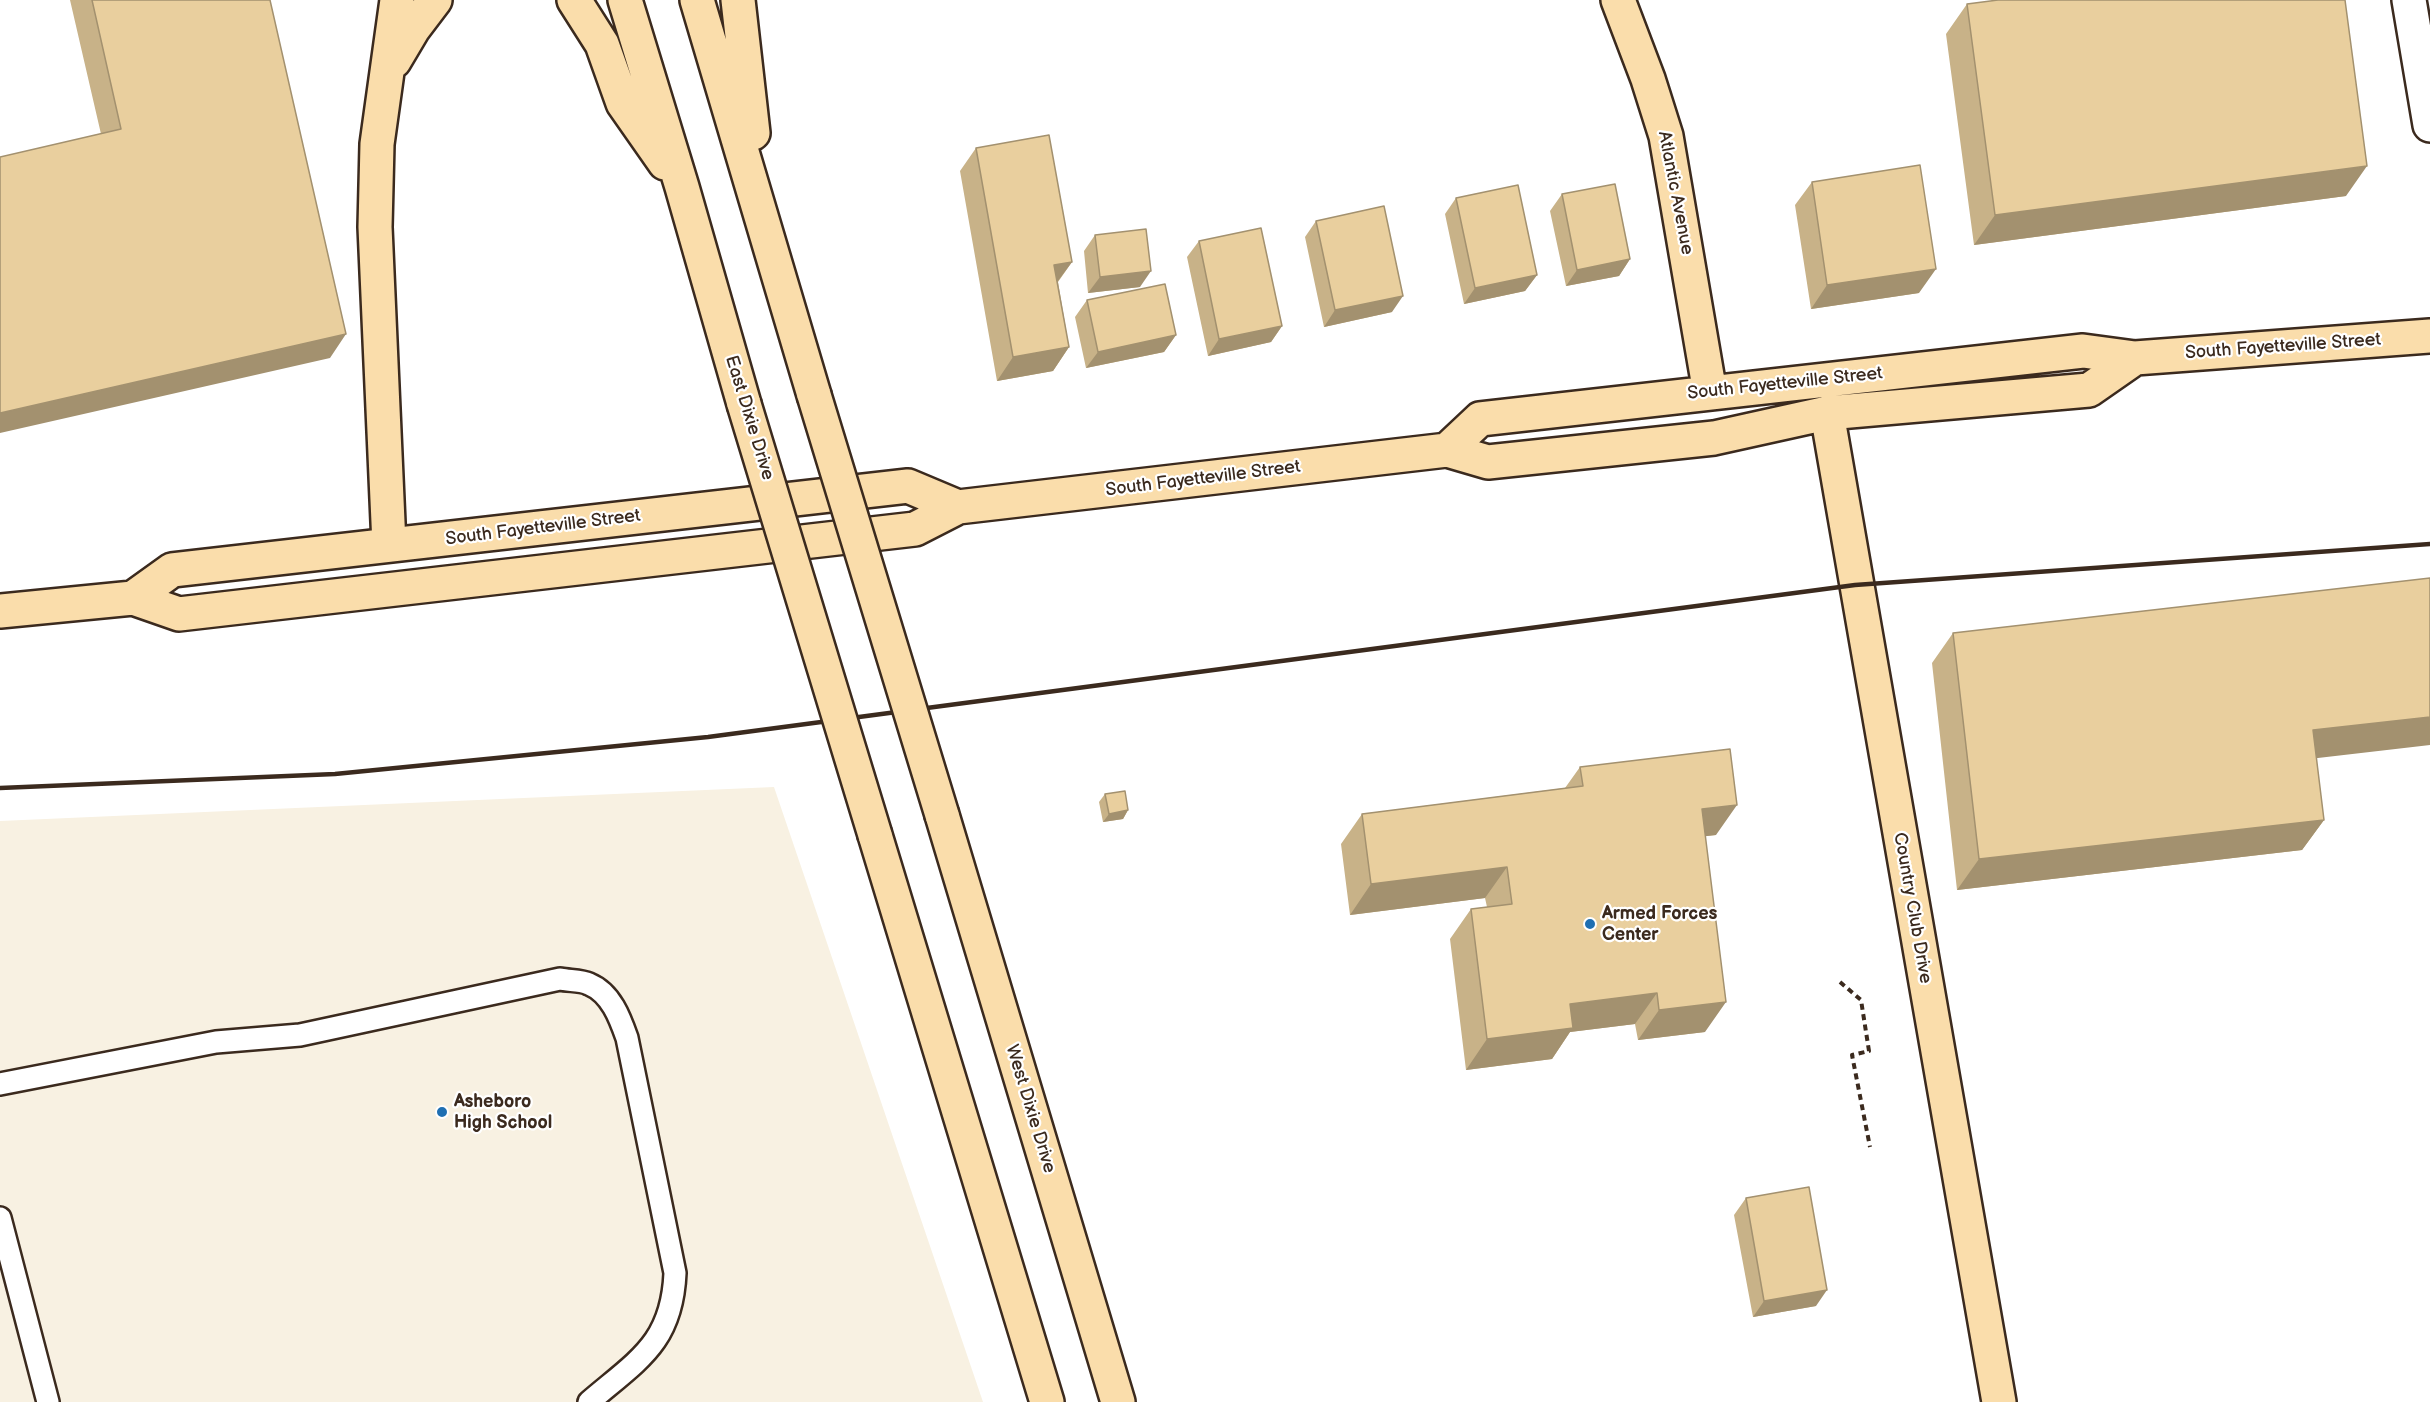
<!DOCTYPE html>
<style>
body{margin:0}
canvas{display:block;background:#fff}
</style>
<canvas width="2430" height="1402"></canvas>
<script>
const context = document.querySelector('canvas').getContext('2d');
context.lineJoin = 'round';
function paint(path, color) { context.fillStyle = color; context.fill(path, 'evenodd'); }
function strokePath(path, color, width, dash) { context.strokeStyle = color; context.lineWidth = width; context.lineCap = dash ? 'butt' : 'round'; context.setLineDash(dash || []); context.stroke(path); }
function write(font, color, halo, rows, align = 'center') {
  context.font = font + ' "Balsamiq Sans",sans-serif'; context.lineWidth = 4.5; context.setLineDash([]); context.textBaseline = 'middle'; context.strokeStyle = halo; context.fillStyle = color; for (const [text, x, y, turn = 0] of rows) {
    context.save(); context.translate(x, y); context.rotate((+turn || 0) * Math.PI / 180); context.textAlign = isNaN(turn) ? turn : align; if (halo) context.strokeText(text, 0, 0); context.fillText(text, 0, 0); context.restore();
  }
}
const built = new Path2D(`
 M774,787L983,1402H0V821Z`);
const path = new Path2D(`
 M1840,982L1861,1000L1869,1051L1852,1055L1870,1147`);
const service = new Path2D(`
 M0,1084L216,1042L300,1035L560,979C569,981 581,980 589,984C611,993 620,1018 627,1038L675,1273C672,1343 638,1360 589,1402
 M0,1218L48,1402`);
const minor = new Path2D(`
 M2409,0L2430,125`);
const primary = new Path2D(`
 M574,0L602,44L623,103L665,163
 M625,0L682,187L744,404
 M697,0L814,395
 M738,0L753,133
 M1618,0L1648,79L1666,136L1710,393
 M394,61L413,29L435,0
 M1827,413L1999,1402
 M1447,450L1480,419L2083,351L2135,358L2430,336
 M389,545L375,227L377,144L397,0
 M133,598L172,570L908,486L958,507
 M0,611L133,598L179,614L915,529L958,507L1447,450L1488,462L1714,438L1827,413L2089,390L2135,358
 M942,815L1118,1402
 M875,835L1047,1402`);
const rail = new Path2D(`
 M0,788L335,774L708,737L1855,585L2430,544`);
const primaryBridge = new Path2D(`
 M814,395L942,815
 M744,404L875,835`);
const wall = new Path2D(`
 M70,0H270L330,358L101,134Z
 M1967,4L2346,196L1974,245L1946,34Z
 M976,148L1072,262L1058,282L1069,347L1053,371L997,381L960,171Z
 M1812,182L1919,293L1811,309L1795,205Z
 M1562,194L1630,259L1619,276L1566,286L1550,211Z
 M1456,198L1537,275L1525,291L1464,304L1445,214Z
 M1316,221L1392,312L1324,327L1305,237Z
 M1095,235L1140,287L1088,293L1084,251Z
 M1199,241L1282,326L1271,342L1208,356L1187,257Z
 M1087,300L1176,335L1164,352L1086,368L1075,317Z
 M1953,633L2316,758L2324,820L2302,850L1957,890L1932,663Z
 M1580,767L1716,835L1705,836V1032L1638,1040L1635,1024L1570,1032L1552,1059L1466,1070L1450,939L1471,909L1487,907L1485,898L1350,915L1341,844L1362,814L1565,788Z
 M1105,794L1128,810L1123,819L1103,822L1099,802Z
 M1746,1198L1816,1306L1753,1317L1734,1215Z`);
const shadedWall = new Path2D(`
 M2367,166L2346,196L1974,245L1995,215Z
 M1630,259L1619,276L1566,286L1577,270Z
 M1072,262L1055,285L1054,265Z
 M1936,269L1919,293L1811,309L1827,285Z
 M1151,271L1140,287L1088,293L1100,277Z
 M1537,275L1525,291L1464,304L1475,288Z
 M1403,296L1392,312L1324,327L1335,310Z
 M1282,326L1271,342L1208,356L1219,339Z
 M346,334L330,358L0,433V413Z
 M1176,335L1164,352L1086,368L1098,352Z
 M1069,347L1053,371L997,381L1013,357Z
 M2430,717V745L2292,761L2313,730Z
 M1737,805L1716,835L1681,839L1702,809Z
 M1128,810L1123,819L1103,822L1109,814Z
 M2324,820L2302,850L1957,890L1979,859Z
 M1507,867L1485,898L1350,915L1371,884Z
 M1657,993L1635,1024L1570,1032L1552,1059L1466,1070L1487,1039L1570,1004Z
 M1726,1002L1705,1032L1638,1040L1659,1010Z
 M1827,1290L1816,1306L1753,1317L1764,1301Z`);
const building = new Path2D(`
 M92,0H270L346,334L0,413V157L121,129Z
 M1998,0H2345L2367,166L1995,215L1967,4Z
 M1049,135L1072,262L1054,265L1069,347L1013,357L976,148Z
 M1920,165L1936,269L1827,285L1812,182Z
 M1615,184L1630,259L1577,270L1562,194Z
 M1518,185L1537,275L1475,288L1456,198Z
 M1384,206L1403,296L1335,310L1316,221Z
 M1261,228L1282,326L1219,339L1199,241Z
 M1146,229L1151,271L1100,277L1095,235Z
 M1165,284L1176,335L1098,352L1087,300Z
 M2430,578V717L2313,730L2324,820L1979,859L1953,633Z
 M1730,749L1737,805L1702,809L1726,1002L1659,1010L1657,993L1570,1004L1573,1028L1487,1039L1471,909L1512,904L1507,867L1371,884L1362,814L1583,786L1580,767Z
 M1125,791L1128,810L1109,814L1105,794Z
 M1809,1187L1827,1290L1764,1301L1746,1198Z`);
const markers = [
 [1590,924,6,"#1f6fb2"],
 [442,1112,6,"#1f6fb2"]
];
const streetNames = [
 ["Atlantic Avenue",1675,193,79],
 ["South Fayetteville Street",2283,347,-4],
 ["South Fayetteville Street",1785,384,-6],
 ["East Dixie Drive",749,418,73],
 ["South Fayetteville Street",1203,479,-7],
 ["South Fayetteville Street",543,528,-7],
 ["Country Club Drive",1912,908,80],
 ["West Dixie Drive",1030,1109,73]
];
const poiNames = [
 ["Armed Forces",1602,914],
 ["Center",1602,935],
 ["Asheboro",454,1102],
 ["High School",454,1123]
];
paint(built, '#f8f1e2');
strokePath(service, '#3b2a1e', 26);
strokePath(minor, '#3b2a1e', 38);
strokePath(primary, '#3b2a1e', 38);
strokePath(path, '#3b2a1e', 4, [6, 4.5]);
strokePath(service, '#fff', 21);
strokePath(minor, '#fff', 33);
strokePath(primary, '#faddab', 33);
strokePath(rail, '#3b2a1e', 4.5);
strokePath(primaryBridge, '#3b2a1e', 38, []);
strokePath(primaryBridge, '#faddab', 33);
paint(wall, '#c8b288');
paint(shadedWall, '#a3916f');
paint(building, '#e9cf9e');
strokePath(building, '#a3916f', 1.5);
for (const [x, y, r, color] of markers) { const dot = new Path2D(); dot.arc(x, y, r, 0, 2 * Math.PI); context.fillStyle = color; context.fill(dot); strokePath(dot, '#fff', 2); }
write('18px', '#3b2a1e', '#fff', streetNames);
write('bold 18px', '#3b2a1e', '#fff', poiNames, 'left');
</script>
